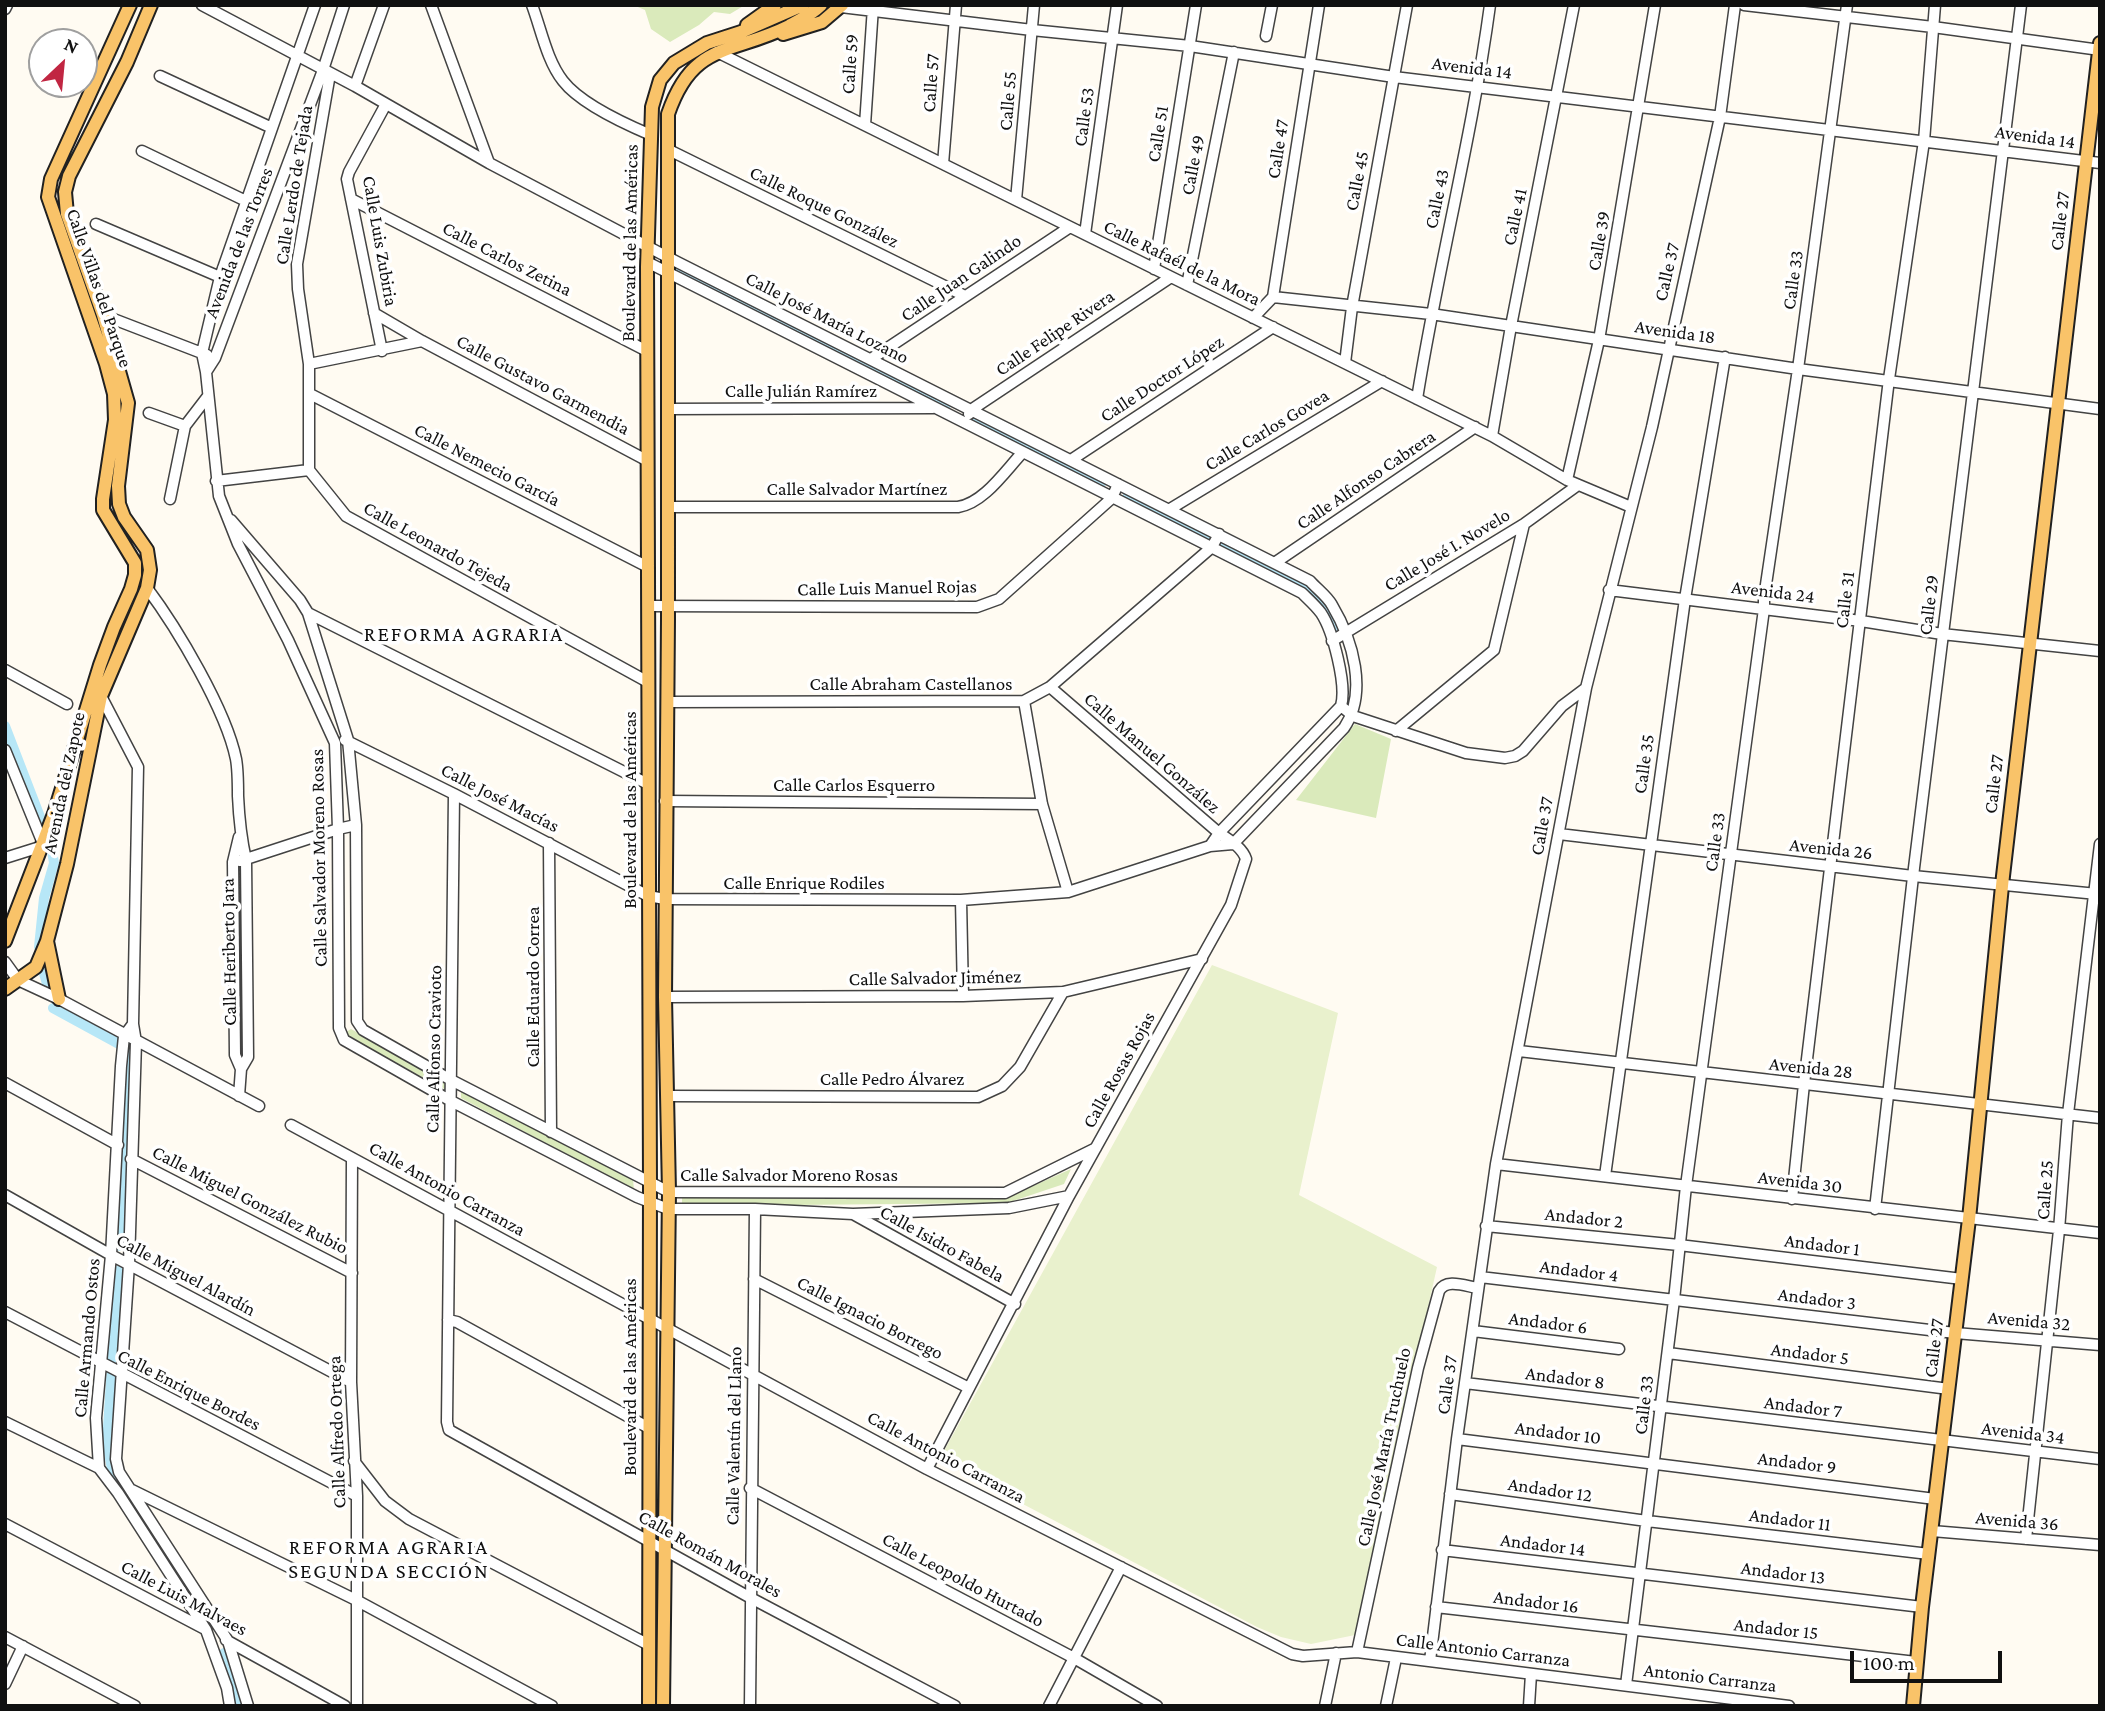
<!DOCTYPE html>
<meta charset="utf-8">
<style>
body{margin:0}
#map{position:relative;width:2105px;height:1711px;overflow:hidden;background:#fffbf2;font-family:"Crimson Pro",serif}
canvas{display:block}
.frame{position:absolute;inset:0;border:7px solid #101010;pointer-events:none}
.north{position:absolute;left:28px;top:28px;width:70px;height:70px;box-sizing:border-box;background:#fff;border:2px solid #9f9f9f;border-radius:50%;rotate:26deg;font-size:19px;font-weight:700;line-height:28px;text-align:center;color:#101010}
.north::after{content:'';display:block;margin:auto;width:24px;height:32px;background:#c12642;clip-path:polygon(50% 0,100% 100%,50% 72%,0 100%)}
.scale{position:absolute;left:1850px;top:1651px;width:152px;height:32px;box-sizing:border-box;border:4px solid #101010;border-top:0;padding-left:9px;font-size:21px;line-height:24px;white-space:nowrap;color:#101010;-webkit-text-stroke:5px #fff;paint-order:stroke}
</style>
<div id="map">
<canvas width="2105" height="1711"></canvas>
<div class="frame"></div>
<div class="north">N</div>
<div class="scale">100 m</div>
</div>
<script>
const context = document.querySelector('canvas').getContext('2d');
context.lineJoin = 'round';
function paint(path, color) { context.fillStyle = color; context.fill(path, 'evenodd'); }
function strokePath(path, color, width, dash) { context.strokeStyle = color; context.lineWidth = width; context.lineCap = dash ? 'butt' : 'round'; context.setLineDash(dash || []); context.stroke(path); }
function write(font, color, halo, rows, align = 'center') {
  context.font = font + ' "Crimson Pro",serif'; context.lineWidth = 7; context.setLineDash([]); context.textBaseline = 'middle'; context.strokeStyle = halo; context.fillStyle = color; for (const [text, x, y, turn = 0] of rows) {
    context.save(); context.translate(x, y); context.rotate((+turn || 0) * Math.PI / 180); context.textAlign = isNaN(turn) ? turn : align; if (halo) context.strokeText(text, 0, 0); context.fillText(text, 0, 0); context.restore();
  }
}
const green = new Path2D(`
 M633,5H745L730,14L714,12L699,25L670,42L651,29L645,10Z
 M1355,724L1391,739L1376,818L1296,800Z
 M351,1029L448,1082V1091L343,1034Z
 M461,1088L633,1179L634,1190L461,1098Z
 M1071,1169L1064,1184L1007,1203L682,1206V1197L1006,1198Z`);
const pitch = new Path2D(`
 M1212,965L1338,1013L1299,1195L1437,1267L1355,1635L1311,1644L1281,1637L1257,1627L939,1460Z`);
const canal = new Path2D(`
 M678,271L946,405
 M974,418L1102,482
 M1128,495L1300,583L1317,598L1334,627
 M5,726L42,822
 M39,947L44,898L54,863L50,838
 M43,970L48,987
 M53,1008L130,1050L120,1246
 M118,1271L107,1443L113,1474L190,1591
 M224,1653L239,1706`);
const minor = new Path2D(`
 M202,5L355,86L489,163L677,262L1310,581C1317,589 1327,596 1332,605C1353,640 1368,693 1344,728L1233,844
 M315,5L220,277L202,353L206,372L215,358L323,70L344,5
 M431,5L489,163
 M532,5C541,29 547,61 563,81C580,103 625,124 651,135
 M1744,5L1933,27L2100,50
 M841,7L1032,30L1190,46L1394,77L2100,163
 M5,9L7,5
 M1266,36L1272,5
 M717,52L1492,436L1567,480L1631,507
 M160,76L272,128
 M355,86L384,5
 M865,125L873,7
 M667,149L965,296
 M142,151L246,201
 M943,164L956,5
 M351,199L647,351
 M1016,200L1034,5
 M96,224L220,277
 M1085,234L1117,5
 M647,262L1302,593C1308,599 1316,606 1321,613C1333,631 1347,685 1341,706L1219,833L1210,846
 M1154,269L1196,5
 M1187,285L1234,52
 M1273,297L1319,5
 M374,313L422,341L648,461
 M103,315L207,355
 M1253,318L1273,297L1431,314L1798,369L2100,409
 M382,351L347,179L349,172L386,104
 M871,359L1070,227
 M1345,363L1352,307L1407,5
 M309,364L422,341
 M206,372L219,496L238,544L288,640L335,743L338,829L339,1028L344,1040L451,1101L637,1197L668,1209H755L853,1214L1009,1208L1069,1196
 M310,394L648,567
 M1417,399C1438,267 1472,138 1490,5
 M668,409L933,408
 M149,413L185,426
 M969,414L971,410L1171,277
 M1492,436L1511,326L1574,5
 M1071,460L1273,327
 M309,470L346,516L648,682
 M309,470V364L298,289L297,264L330,74
 M1567,480L1599,340L1655,5
 M216,481L309,470
 M170,499L185,426L208,396
 M668,507H958C984,503 1005,471 1023,452
 M1170,509L1382,381
 M231,520L300,600L308,613L348,740L356,825L357,1021L363,1030L451,1080L669,1192L1005,1193L1096,1148
 M1276,562L1475,427
 M147,588C177,628 226,710 236,759C238,770 238,784 238,796C239,818 241,838 246,860L248,1057L241,1069
 M1609,590L1861,621L1942,634L2100,651
 M648,606L977,607L999,599L1112,498L1118,484
 M308,613L648,784
 M1332,641L1524,524L1578,485
 M5,670L67,704
 M101,696L138,767L133,1024L136,1042L129,1264L116,1459L119,1472L228,1641L248,1706
 M1024,701L1042,804L1068,892
 M667,702L1024,701L1050,687L1212,547L1219,534
 M1341,706L1353,716L1466,753L1505,758L1515,756L1523,751L1562,706L1586,688
 M1396,731L1494,650L1524,524
 M345,740L454,794L637,890L648,896L665,899L961,900L1068,892L1210,846L1233,844
 M5,750L42,841
 M454,794L447,1422L449,1430L749,1597L955,1706
 M665,801L1042,804
 M1559,834L1913,876L2097,894
 M239,837L233,862L235,1055L241,1069L239,1096
 M549,843L551,1132
 M5,858L40,847
 M240,861L338,829L356,825
 M961,900L963,996
 M5,962L18,980L59,999L259,1106
 M665,997L963,996L1063,992L1202,959
 M133,1024L124,1036L121,1066L111,1255L96,1418L99,1468L118,1493L206,1630L227,1688L230,1706
 M1519,1051L2100,1118
 M5,1083L118,1145
 M668,1096L978,1097L1002,1086L1020,1067L1063,992
 M291,1125L927,1469L1292,1654L1303,1656L1357,1652L1789,1706
 M352,1158L351,1382L357,1496V1706
 M131,1159L352,1273
 M1496,1164L2100,1233
 M1605,1176L1685,599L1725,357
 M5,1195L111,1255L351,1382
 M1792,1199L1804,1084L1889,379L1924,141L1935,5
 M1875,1209L1914,868L2021,5
 M853,1214L1015,1304
 M1486,1226L1679,1245L1962,1279
 M1480,1277L1955,1333L2100,1345
 M754,1279L969,1388
 M5,1312L357,1496
 M448,1320L457,1322L649,1428
 M1473,1331L1619,1349
 M1668,1353L1949,1389
 M1465,1383L2100,1459
 M5,1422L99,1468
 M1457,1439L1935,1499
 M354,1461L385,1501L409,1519L649,1645
 M927,1469L1069,1196L1231,905L1246,859C1242,847 1229,840 1219,833L1050,687
 M750,1488L1074,1658L1157,1706
 M132,1490L356,1600L552,1706
 M1450,1494L1647,1521L1929,1554
 M5,1524L203,1628
 M1932,1531L2100,1545
 M2026,1539L2059,1230L2068,1114L2100,844
 M1442,1550L1922,1607
 M1436,1607L1916,1662
 M5,1637L135,1706
 M226,1640L345,1706
 M1357,1652L1418,1368L1439,1291C1446,1278 1465,1286 1478,1288
 M1430,1661L1457,1439L1496,1164L1586,688L1652,427L1720,117L1735,5
 M5,1684L23,1646
 M1626,1685L1674,1300L1686,1186L1764,609V598L1798,369L1847,5
 M750,1706L755,1209
 M1049,1706L1121,1567
 M1325,1706L1336,1653
 M1386,1706L1396,1658
 M1529,1706L1531,1674`);
const major = new Path2D(`
 M747,25L775,5
 M783,34L822,22L842,5
 M5,941L54,814L100,665L114,627L131,589L135,575V563L103,510V499L115,420L114,394L106,364L48,197L51,179L130,5
 M47,941L59,999
 M5,989L36,967L47,941L67,864L101,696L147,588L150,570L147,550L124,517L119,504L118,486L128,403L103,315L67,214L65,192L69,176L127,62L151,5
 M649,1706L650,1184L647,267L652,107L660,80L674,63L707,43L741,32L803,5
 M663,1706L669,1192L665,997L668,619V114C693,41 731,55 789,26C800,20 812,14 821,5
 M1913,1706L1922,1607L1969,1219L2003,876L2100,43`);
const streetNames = [
 ["Calle 59",850,64,-86],
 ["Avenida 14",1472,68,7],
 ["Calle 57",931,83,-86],
 ["Calle 55",1008,101,-85],
 ["Calle 53",1084,117,-82],
 ["Calle 51",1158,134,-81],
 ["Avenida 14",2035,137,8],
 ["Calle 47",1278,149,-81],
 ["Calle 49",1193,165,-79],
 ["Calle 45",1357,181,-79],
 ["Calle Lerdo de Tejada",294,185,-81],
 ["Calle 43",1437,199,-78],
 ["Calle Roque González",824,207,26],
 ["Calle 41",1515,217,-78],
 ["Calle 27",2060,221,-83],
 ["Calle Luis Zubiria",380,241,80],
 ["Calle 39",1599,241,-80],
 ["Avenida de las Torres",239,243,-69],
 ["Boulevard de las Américas",630,243,-89],
 ["Calle Carlos Zetina",507,259,27],
 ["Calle Rafaél de la Mora",1182,263,26],
 ["Calle 37",1667,272,-77],
 ["Calle Juan Galindo",961,278,-34],
 ["Calle 33",1793,280,-82],
 ["Calle Villas del Parque",99,288,71],
 ["Calle José María Lozano",827,318,27],
 ["Avenida 18",1675,332,8],
 ["Calle Felipe Rivera",1055,333,-34],
 ["Calle Doctor López",1162,379,-33],
 ["Calle Gustavo Garmendia",543,385,28],
 ["Calle Julián Ramírez",801,391],
 ["Calle Carlos Govea",1267,430,-31],
 ["Calle Nemecio García",487,465,27],
 ["Calle Alfonso Cabrera",1366,480,-34],
 ["Calle Salvador Martínez",857,489],
 ["Calle Leonardo Tejeda",438,547,29],
 ["Calle José I. Novelo",1447,550,-31],
 ["Calle Luis Manuel Rojas",887,588,-1],
 ["Avenida 24",1773,592,7],
 ["Calle 31",1845,600,-83],
 ["Calle 29",1929,605,-83],
 ["Calle Abraham Castellanos",911,684],
 ["Calle Manuel González",1152,753,41],
 ["Calle 35",1644,764,-82],
 ["Avenida del Zapote",64,783,-78],
 ["Calle 27",1994,784,-83],
 ["Calle Carlos Esquerro",854,785],
 ["Calle José Macías",500,798,27],
 ["Boulevard de las Américas",630,810,-90],
 ["Calle 37",1542,826,-80],
 ["Calle 33",1715,842,-82],
 ["Avenida 26",1831,849,6],
 ["Calle Salvador Moreno Rosas",319,858,-91],
 ["Calle Enrique Rodiles",804,883],
 ["Calle Heriberto Jara",229,952,-91],
 ["Calle Salvador Jiménez",935,978,-1],
 ["Calle Eduardo Correa",533,987,-90],
 ["Calle Alfonso Cravioto",434,1049,-89],
 ["Avenida 28",1811,1068,6],
 ["Calle Rosas Rojas",1119,1070,-61],
 ["Calle Pedro Álvarez",892,1079],
 ["Calle Salvador Moreno Rosas",789,1175],
 ["Avenida 30",1800,1182,7],
 ["Calle Antonio Carranza",447,1189,29],
 ["Calle 25",2045,1190,-86],
 ["Calle Miguel González Rubio",250,1200,27],
 ["Andador 2",1584,1218,6],
 ["Calle Isidro Fabela",942,1244,29],
 ["Andador 1",1822,1245,7],
 ["Andador 4",1579,1271,7],
 ["Calle Miguel Alardín",186,1275,28],
 ["Andador 3",1817,1299,7],
 ["Calle Ignacio Borrego",870,1318,27],
 ["Avenida 32",2029,1321,5],
 ["Andador 6",1548,1323,7],
 ["Calle Armando Ostos",87,1338,-85],
 ["Calle 27",1934,1348,-83],
 ["Andador 5",1810,1354,7],
 ["Boulevard de las Américas",630,1377,-90],
 ["Andador 8",1565,1378,7],
 ["Calle 37",1447,1385,-82],
 ["Calle Enrique Bordes",189,1390,27],
 ["Calle 33",1644,1405,-83],
 ["Andador 7",1803,1407,7],
 ["Calle Alfredo Ortega",337,1432,-92],
 ["Andador 10",1558,1433,7],
 ["Avenida 34",2023,1433,7],
 ["Calle Valentín del Llano",734,1436,-89],
 ["Calle José María Truchuelo",1384,1447,-78],
 ["Calle Antonio Carranza",946,1457,28],
 ["Andador 9",1797,1463,7],
 ["Andador 12",1550,1490,8],
 ["Andador 11",1790,1520,7],
 ["Avenida 36",2017,1521,5],
 ["Andador 14",1543,1545,7],
 ["Calle Román Morales",710,1554,29],
 ["Andador 13",1783,1573,7],
 ["Calle Leopoldo Hurtado",963,1580,28],
 ["Calle Luis Malvaes",184,1598,28],
 ["Andador 16",1536,1602,7],
 ["Andador 15",1776,1629,6],
 ["Calle Antonio Carranza",1483,1650,7],
 ["Antonio Carranza",1710,1678,7]
];
const neighbourhoodNames = [
 ["REFORMA AGRARIA",464,635],
 ["REFORMA AGRARIA",389,1548],
 ["SEGUNDA SECCIÓN",389,1572]
];
paint(green, '#daeabb');
paint(pitch, '#e9f1cd');
strokePath(canal, '#b7e7f7', 10);
strokePath(minor, '#434343', 13);
strokePath(major, '#212121', 16);
strokePath(minor, '#fff', 10);
strokePath(major, '#f9c369', 12);
write('19px', '#101010', '#fff', streetNames);
context.letterSpacing = '2px';
write('21px', '#101010', '#fff', neighbourhoodNames);
context.letterSpacing = '0px';
</script>
